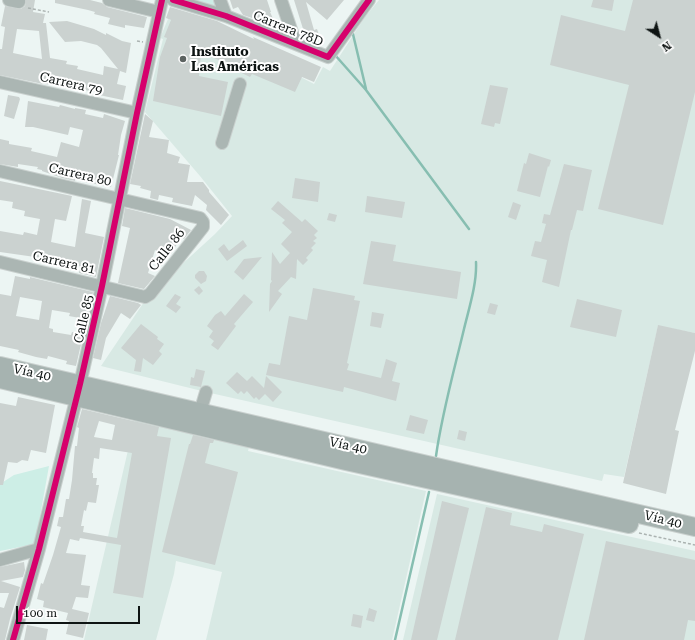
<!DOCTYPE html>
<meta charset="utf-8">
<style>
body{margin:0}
#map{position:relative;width:695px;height:640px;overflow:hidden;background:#ecf5f3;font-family:"Roboto Serif",serif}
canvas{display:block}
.north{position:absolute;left:639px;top:16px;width:40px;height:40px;-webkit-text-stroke:3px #fff;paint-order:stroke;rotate:144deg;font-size:11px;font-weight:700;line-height:16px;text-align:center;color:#0e1413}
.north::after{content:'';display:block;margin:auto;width:14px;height:18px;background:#0e1413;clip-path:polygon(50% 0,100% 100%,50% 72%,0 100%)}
.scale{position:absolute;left:16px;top:606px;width:124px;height:18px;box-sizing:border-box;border:2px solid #0e1413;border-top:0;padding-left:5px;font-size:12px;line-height:14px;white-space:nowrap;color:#0e1413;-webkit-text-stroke:3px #fff;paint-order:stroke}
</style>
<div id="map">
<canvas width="695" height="640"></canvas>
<div class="north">N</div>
<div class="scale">100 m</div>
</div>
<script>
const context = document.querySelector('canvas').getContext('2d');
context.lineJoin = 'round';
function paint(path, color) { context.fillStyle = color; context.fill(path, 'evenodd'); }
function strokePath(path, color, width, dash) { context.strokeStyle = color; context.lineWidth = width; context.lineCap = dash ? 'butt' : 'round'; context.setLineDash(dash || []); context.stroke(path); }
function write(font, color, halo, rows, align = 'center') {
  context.font = font + ' "Roboto Serif",serif'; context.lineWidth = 4; context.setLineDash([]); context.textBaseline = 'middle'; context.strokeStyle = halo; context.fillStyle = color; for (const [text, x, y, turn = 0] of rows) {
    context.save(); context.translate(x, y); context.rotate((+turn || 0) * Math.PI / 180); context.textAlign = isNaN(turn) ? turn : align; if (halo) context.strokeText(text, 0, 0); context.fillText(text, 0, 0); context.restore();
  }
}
const built = new Path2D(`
 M379,0H695V333L658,326L624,477L604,474L602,481L206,392L101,366L144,302L168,277L215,234L232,216L200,176L145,112L163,39L160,38L168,19L262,57L314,84L323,67L330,71L365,17Z
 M135,420L249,447L248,451L426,491L392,640H206L222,572L176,561L174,574L156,640H84Z
 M437,494L695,551V640H403Z`);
const green = new Path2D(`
 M187,0H217L221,12Z
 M49,466L35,544L0,551V484L14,475Z`);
const stream = new Path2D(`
 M352,30L366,89
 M335,55L366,90L469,229
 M436,456C442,413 454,371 464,329C469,308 477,284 476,262
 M395,640L429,492`);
const building = new Path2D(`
 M26,0H35L33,12L45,14L43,23H46L50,58L67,61L66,64L78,66L77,69L103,75L104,66L118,69L101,48L97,45L81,41L65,42L49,22L67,21L94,29L106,35V33L122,41L131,43L126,73L120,71L117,84L126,86L123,100L99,95L100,93L85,90V91L56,85L43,84L0,75V49H2L5,27L1,26L5,6L21,9L25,6ZM17,29L39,31L42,59L13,53Z
 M55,0H90L102,3L107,7L147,17L144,28L125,25V28L108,24L110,18L94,14L95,12L88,10L55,3Z
 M230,0H267L271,12H270L276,25L273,27L267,24L263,16L255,19L243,15L238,7L233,9Z
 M294,0H344L327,20L306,2L314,30L317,29L320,38L309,41L305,31L304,32Z
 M593,0H614L612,11L591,7Z
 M633,0H695V92L663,225L598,209L629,85L550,65L561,15L625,31Z
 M170,7L217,21L254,39L253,37L321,67L314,82L302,77L295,92L252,74L250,77L223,64L224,62L201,53L199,76L228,82L221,116L153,101L160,57L167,38L164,37L171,20L166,18Z
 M490,85L508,88L500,124L495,123L494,127L481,124Z
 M8,95L19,97L20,99L14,119L4,116Z
 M28,101L59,107L60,105L75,109V108L86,110L85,114L103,118L104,114L125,121L121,135L118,155H119L111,187L85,182L86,178L76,176L75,181L62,178L42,171V170L37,169L38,167L18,164V167L0,164V139L9,141V144L32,148L31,151L57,157L61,142L79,147L83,130L70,127L68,135L33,127H25Z
 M145,114L153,121L149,137L169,140L167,153L180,157L178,163L190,165L187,182H203L209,190V192L229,215L221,225L206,210L207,205L195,195L192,206L172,202L173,198L159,195L158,200L150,198L151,191L140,188L141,186L130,184Z
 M529,153L551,160L549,167L548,166L540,197L517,191L524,163L526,164Z
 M564,164L592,170L583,211L577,210L572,230H571L559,287L542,282L547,260L531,256L535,241L541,242L546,224L542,223L544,214L550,215Z
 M295,178L320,182L318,202L292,198Z
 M0,181L72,196L66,221L55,219L51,242L65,245L75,247L82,199L91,201L85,233L104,237L96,277L79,273L80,266L60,263L49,260V259L0,252V231L23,235L24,232L37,235L40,219L24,216L25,211L12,208L13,202L0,200Z
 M367,196L405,202L402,218L365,212Z
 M278,201L302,222L305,219L318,231L314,235L317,238L313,241L316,243L311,248L313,250L306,258L308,260L303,265L297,259L296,279L291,277L278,291L282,294L269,312L270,284L272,281L271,280L272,252L280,264L290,253L281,244L292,232L282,223L285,220L271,209Z
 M513,202L521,205L516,220L508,217Z
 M125,208L170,219L191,230L184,239L181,237L171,254L160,247L158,252L155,250L148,273L155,276L144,289L118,283L130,228L122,226Z
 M329,213L337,215L335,222L327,220Z
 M243,240L247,246L227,261L218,249L224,244L229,251Z
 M371,241L396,245L393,261L461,272L457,299L363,284Z
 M262,257L243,280L234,272L244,259Z
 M199,271H204L207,276L206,281L201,284L195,278V275Z
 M15,276L30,279V277L38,279L93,292L76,366L66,364L67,361L48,356L47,359L36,357L18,352L19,350L0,346V294L11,296ZM20,297L42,301L39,320L16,316ZM52,310L70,313L69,316L80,318L76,333L72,332L71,335L53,332V329L49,328Z
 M199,286L203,291L199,295L194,290Z
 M313,288L355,296L354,300L360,301L347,363L349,364L347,370L381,378L386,359L397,363L392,381L400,383L396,401L344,387L343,392L266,375L269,363L280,365L289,316L307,320Z
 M175,294L181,297L176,304L181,307L176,313L166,306Z
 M244,294L253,302L234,324L236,326L218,350L211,345L214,341L209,337L213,331L207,326L215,315L221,311L225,316Z
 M110,296L138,303L141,305L130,319L121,313L106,338L101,360L93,358L101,323Z
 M577,299L622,310L616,337L570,327Z
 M490,303L498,305L495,315L487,313Z
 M372,312L384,314L381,328L370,326Z
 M141,324L158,337L157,339L164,344L159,351L162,354L153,365L143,358L141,372L134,371L136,360L121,348Z
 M658,325L695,333V351L675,430L679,431L666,494L623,483Z
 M196,369L205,371L201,387L190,385L191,377L194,378Z
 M237,372L247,381L252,376L264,388L266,376L282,392L273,402L265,394L259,400L256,397L254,399L247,391L244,394L241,391L238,394L226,383Z
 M18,397L55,405L46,453L31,450L28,461L22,460L17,463L8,462L3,485H0V403L16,406Z
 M82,409L159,427L157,436L171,438L143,598L113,593L121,545L80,538L79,541L70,539L66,553L86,555L81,585L90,586L88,598L76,597L72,609L89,613L83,638L66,634L69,621L66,620L68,613L43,607L44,601L37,599L41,583L43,584L53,555L61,527L57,526L59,517H63L66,499H69L72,480L75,446H77L79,428L77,427ZM99,421L115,425L112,440L94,437ZM100,448L132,453L117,538L83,532L84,526H81L84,510L86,511L88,502L96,503L99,485H96L97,478H93V473H92L94,458L99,459Z
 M410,415L428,420L424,434L406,430Z
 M459,430L467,432L465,441L457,439Z
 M193,435L214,440L213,443H210L205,463L238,472L215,565L162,552L189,444H190Z
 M442,501L469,508L437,640H411Z
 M486,507L512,513L510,525L542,532L544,524L584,534L558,640H455Z
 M606,541L695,560V621L688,620L684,640H584Z
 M24,562L25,570L23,577L1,581L20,587L10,619L5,640H0V607L4,608L9,593H0V567Z
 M369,608L377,611L374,622L366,620Z
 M353,614L363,616L361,628L351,626Z
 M27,625L48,629L46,640H24Z`);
const path = new Path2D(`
 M28,8L49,12
 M137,41L143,42
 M639,533L695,545`);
const minor = new Path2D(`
 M9,0L19,2V0
 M109,0L159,12
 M173,0L226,16L328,57L369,0
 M220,0L226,16
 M281,0L296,44
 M0,82L137,113
 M222,143L240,84
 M0,171L200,218L203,222V227L150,294L145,297L0,262
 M200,412L206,392
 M0,560L39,549
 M13,640L39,549L80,384L102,286L137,113L162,0`);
const highway = new Path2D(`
 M0,366L695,527
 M0,379L346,461L629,524`);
const cycleway = new Path2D(`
 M173,0L226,16L328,57L369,0
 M13,640L39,549L80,384L102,286L137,113L162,0`);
const markers = [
 [183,59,4,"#5c6361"]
];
const streetNames = [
 ["Carrera 78D",288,29,22],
 ["Carrera 79",71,84,13],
 ["Carrera 80",80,175,13],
 ["Calle 86",167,250,-52],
 ["Carrera 81",64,263,13],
 ["Calle 85",84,319,-77],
 ["Vía 40",32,373,13],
 ["Vía 40",348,446,13],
 ["Vía 40",663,520,14]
];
const poiNames = [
 ["Instituto",191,52],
 ["Las Américas",191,67]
];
paint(built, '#d8e9e4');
paint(green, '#cdeee6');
strokePath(stream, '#87beb1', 2.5);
paint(building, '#cbd2d0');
strokePath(minor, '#c9d0ce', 14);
strokePath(highway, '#c9d0ce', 20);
strokePath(path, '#abb3b1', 1.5, [3, 2]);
strokePath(minor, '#abb6b3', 12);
strokePath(highway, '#a6b3b0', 18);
strokePath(cycleway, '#d6006c', 6);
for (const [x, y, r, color] of markers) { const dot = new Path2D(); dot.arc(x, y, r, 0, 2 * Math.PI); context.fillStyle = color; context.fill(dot); strokePath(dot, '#fff', 1.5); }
write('13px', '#0e1413', '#fff', streetNames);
write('bold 13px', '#0e1413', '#fff', poiNames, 'left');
</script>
